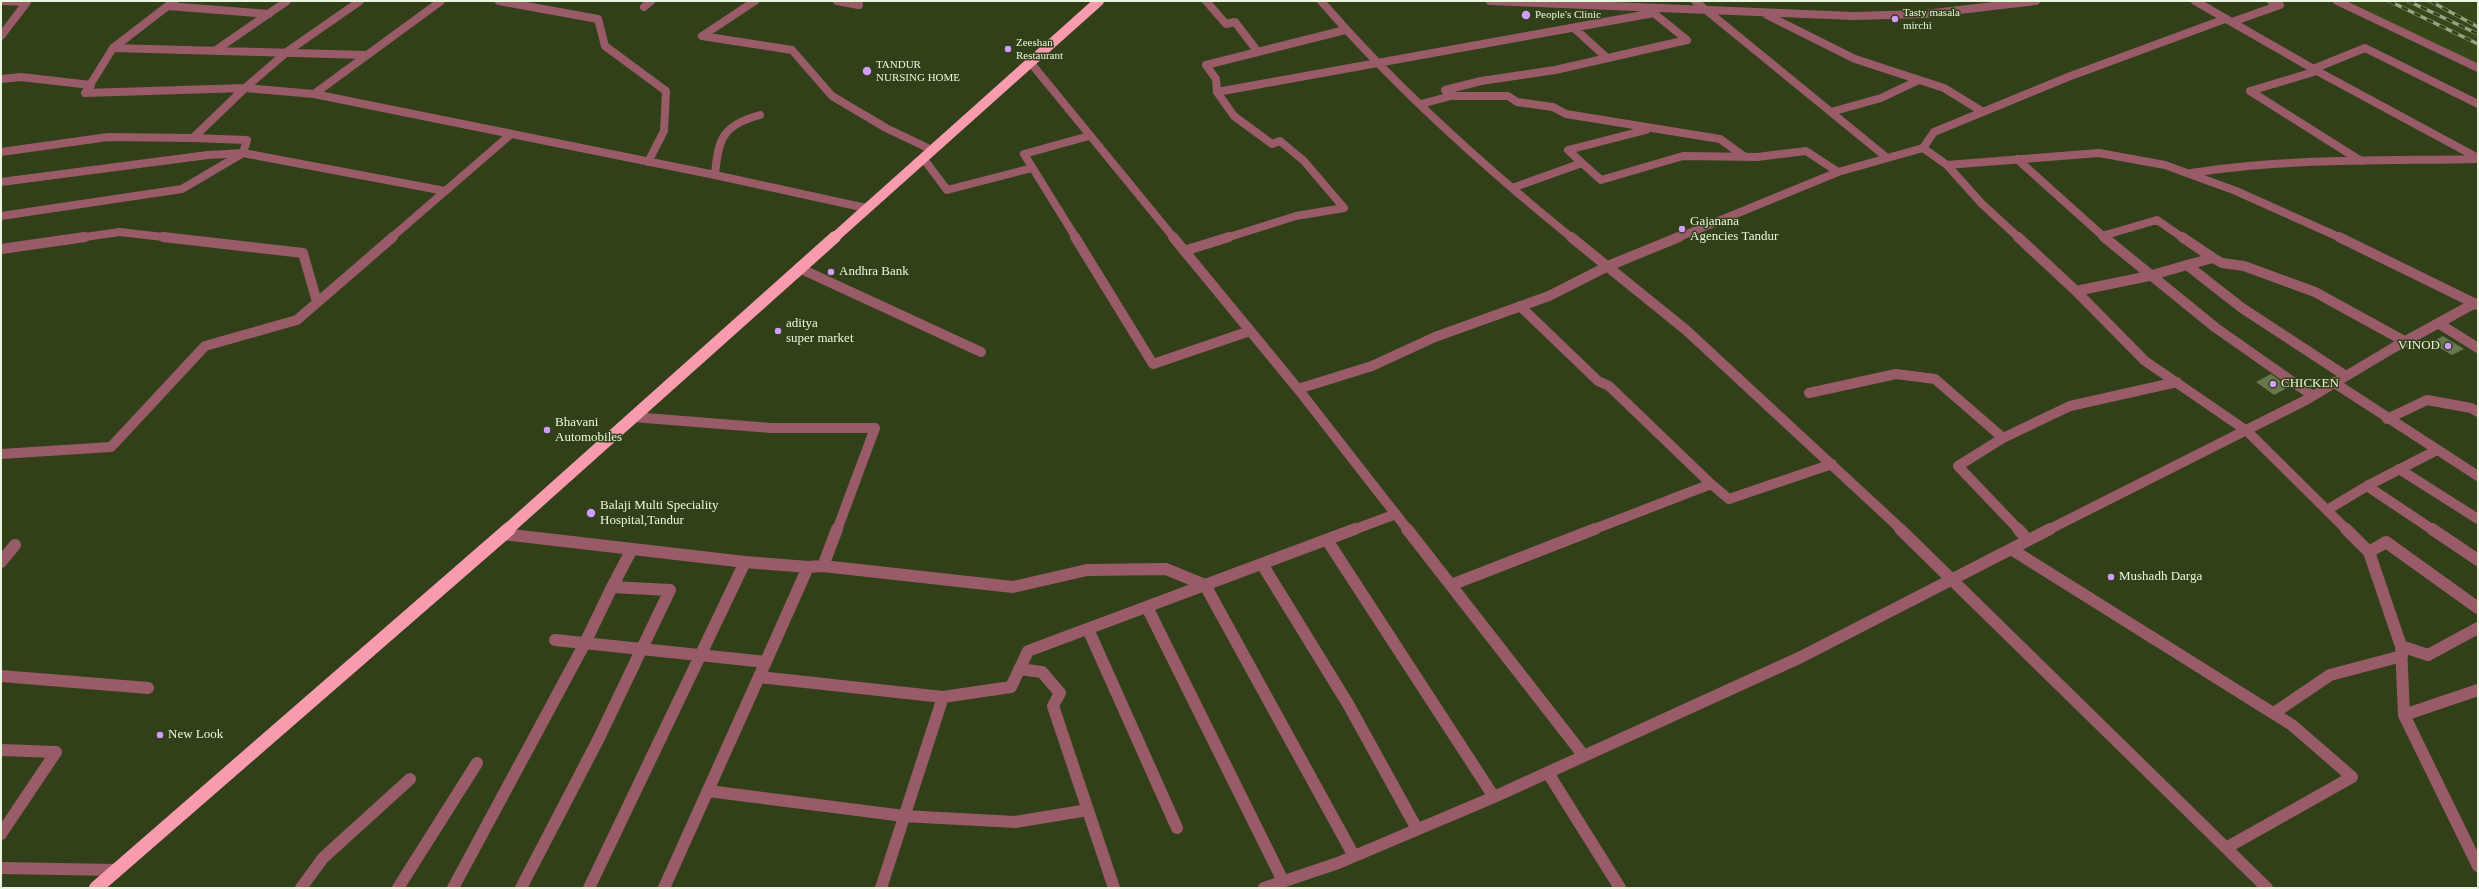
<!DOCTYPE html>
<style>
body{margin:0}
#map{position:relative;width:2479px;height:889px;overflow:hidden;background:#314018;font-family:"Times New Roman",serif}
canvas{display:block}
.frame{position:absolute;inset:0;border:2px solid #ebf6df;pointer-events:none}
</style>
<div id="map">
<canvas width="2479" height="889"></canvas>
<div class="frame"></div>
</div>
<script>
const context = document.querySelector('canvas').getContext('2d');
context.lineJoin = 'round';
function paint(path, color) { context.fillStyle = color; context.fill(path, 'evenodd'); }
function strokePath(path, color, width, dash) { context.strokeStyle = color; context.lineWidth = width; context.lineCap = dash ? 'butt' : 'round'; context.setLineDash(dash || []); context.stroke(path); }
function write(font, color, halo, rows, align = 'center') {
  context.font = font + ' "Times New Roman",serif'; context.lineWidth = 3; context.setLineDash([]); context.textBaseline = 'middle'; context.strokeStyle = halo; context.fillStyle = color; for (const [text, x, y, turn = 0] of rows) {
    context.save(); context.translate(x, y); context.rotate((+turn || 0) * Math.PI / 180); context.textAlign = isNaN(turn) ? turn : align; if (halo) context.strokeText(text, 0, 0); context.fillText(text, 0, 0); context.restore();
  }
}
const built = new Path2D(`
 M2346,1H2478V65Z`);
const building = new Path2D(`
 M2443,336L2464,349L2452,355L2431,343Z
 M2271,374L2289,387L2274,395L2256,382Z`);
const minorFar2 = new Path2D(`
 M1,1L27,2L1,36
 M174,1L113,48L367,55
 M441,1L314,94L715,175L866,208
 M499,1L598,19L605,46L666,91L664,131L648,162
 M755,1L702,36L792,50L832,96L886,128L932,150
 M837,1L859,5
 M1206,1L1226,24L1235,22L1258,52
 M1321,1C1396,88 1483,166 1572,238
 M1490,1L1854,16L1925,14L2036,1
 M1695,1L1886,157
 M2195,1L2317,71L2478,158
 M2337,1L2478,68
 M168,6L269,14
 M644,7L651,1
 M1767,15L1855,59L1944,88L1983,112
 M2232,22L2280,5L2271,1
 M1574,28L1607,58
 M1345,30L1206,65L1216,79L1217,92L1654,13
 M113,48L85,93L245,88L314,94
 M216,50L287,1
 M1030,62L1174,238
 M2313,69L2365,48L2478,104
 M2317,71L2250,91L2361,161
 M1,79L21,77L91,85
 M1217,92L1234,116L1272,144L1280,141L1304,161L1344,208L1296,216L1226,238
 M1449,94L1445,90L1481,81L1555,70L1687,40L1650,10
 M1421,104L1451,96H1508L1517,102L1553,107L1566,114L1720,139L1745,157
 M1831,112L1881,98L1919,80
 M1923,148L1947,165L1982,204L2019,238
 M1,152L108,137L193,138
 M923,158L947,190L1032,168
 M2017,159L2105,238
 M1582,163L1568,150L1646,130
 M1947,165L2099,153L2165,165L2236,191L2341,238
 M2191,173C2286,158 2382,161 2478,159
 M715,175C718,138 723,125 760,115
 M1,182L208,155L243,153L247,140L193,138L245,88L288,51L360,1
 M1512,188L1582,163L1601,180L1683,156L1757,157L1806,151L1838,172
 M1,216L182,189L243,153L445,191
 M2102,236L2157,220L2183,238
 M78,238L120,232L172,238
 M391,238L510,135
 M1076,238L1024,154L1089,136
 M1677,238L1838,172L1923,148L1934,132L2068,77L2225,19`);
const minorFar1 = new Path2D(`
 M163,237L303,253L317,302
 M1075,237L1153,364L1250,331
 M1173,237L1298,389L1372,366L1435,337L1549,296L1608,266L1679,237
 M1571,237L1686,330L1902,530
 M2018,237L2076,291L2145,361L2247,431L2347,530
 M2104,237L2216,328L2313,396
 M2182,237L2213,258L2187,265
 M2339,237L2478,305
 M1,249L85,237
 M1184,251L1229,237
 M2213,258L2222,263L2244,266L2315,292L2406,342
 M799,268L981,352
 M2076,291L2149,276L2187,265L2242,308L2346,376
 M1520,306L1598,381L1609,386L1711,484
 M2438,323L2478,348
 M2333,382L2478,476
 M1298,389L1408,530
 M1809,393L1896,374L1935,379L2003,438L2070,406L2177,382
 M633,417L771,428H875L837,530
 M2387,419L2427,400L2471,408L2478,412
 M2003,438L1958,466L2019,530
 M1,454L111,447L205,346L297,320L393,237
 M2399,469L2478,519
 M2367,486L2433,530
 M2327,510L2367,486L2437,450
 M1353,530L1396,514
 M1592,530L1711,484L1729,499L1832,464
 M2048,530L2306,400L2393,348L2475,303`);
const minor = new Path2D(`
 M837,529L823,566L1013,587L1087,570L1166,569L1205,585L1354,856
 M1407,529L1584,756
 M1900,529L2267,888
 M2018,529L2028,540
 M2346,529L2369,552L2401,646L2404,715L2478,690
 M2432,529L2478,560
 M503,534L745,562
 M1327,540L1494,797
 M2011,549L2292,725L2352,777L2226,848
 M2369,552L2386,542L2478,608
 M1,562L15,545
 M1262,564L1348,704L1417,829
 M1451,585L1595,529
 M1147,607L1283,881L1280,886
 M1088,629L1177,828
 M555,640L766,662
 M2401,646L2428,655L2478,628
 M1019,669L1042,672L1060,693L1053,706L1114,888
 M1,676L148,688
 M759,677L808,567
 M2274,713L2330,675L2402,656
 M2404,715L2478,866
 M1,750L56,752L1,834
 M1548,773L1620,888
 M708,791L904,816L1015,822L1088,810
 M1,868L117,870
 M301,888L323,858L410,779
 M398,888L477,763
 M453,888L585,643L612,587
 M521,888L598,740L670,590L612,587L632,549
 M589,888L745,562L808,567L823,566
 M664,888L759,677L943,697
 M881,888L943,697L1011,687L1028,651L1355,529
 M1264,888L1338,863L1494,797L1801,657L2050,529`);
const highwayFar2 = new Path2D(`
 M834,238L1099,1`);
const highwayFar1 = new Path2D(`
 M507,530L835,237`);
const highway = new Path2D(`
 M96,888L509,529`);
const rail = new Path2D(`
 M2389,1L2478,44
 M2408,1L2478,34
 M2430,1L2478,27`);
const markers = [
 [1526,15,5,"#cf9dff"],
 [1895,19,4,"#cf9dff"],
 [1008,49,4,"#cf9dff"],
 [867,71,5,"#cf9dff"],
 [1682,229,4,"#cf9dff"],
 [831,272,4,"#cf9dff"],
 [778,331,4,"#cf9dff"],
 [2448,346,4,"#cf9dff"],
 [2273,384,4,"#cf9dff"],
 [547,430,4,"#cf9dff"],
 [591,513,5,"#cf9dff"],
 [2111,577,4,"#cf9dff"],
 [160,735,4,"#cf9dff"]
];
const farPoinames = [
 ["Tasty masala",1903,13],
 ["mirchi",1903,26],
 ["People's Clinic",1535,15],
 ["Zeeshan",1016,43],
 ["Restaurant",1016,56],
 ["TANDUR",876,65],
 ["NURSING HOME",876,78]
];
const poiNames = [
 ["Gajanana",1690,222],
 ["Agencies Tandur",1690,237],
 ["Andhra Bank",839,272],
 ["aditya",786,324],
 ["super market",786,339],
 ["VINOD",2440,346,"right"],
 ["CHICKEN",2281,384],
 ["Bhavani",555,423],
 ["Automobiles",555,438],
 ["Balaji Multi Speciality",600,506],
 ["Hospital,Tandur",600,521],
 ["Mushadh Darga",2119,577],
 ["New Look",168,735]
];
paint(built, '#364818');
paint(building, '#66774e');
strokePath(minorFar2, '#9a5b68', 8);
strokePath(minorFar1, '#9a5b68', 10);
strokePath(minor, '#9a5b68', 12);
strokePath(highwayFar2, '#f89bae', 10);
strokePath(highwayFar1, '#f89bae', 12);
strokePath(highway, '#f89bae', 14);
strokePath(rail, '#96a384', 3.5);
strokePath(rail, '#314018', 2.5, [7]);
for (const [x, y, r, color] of markers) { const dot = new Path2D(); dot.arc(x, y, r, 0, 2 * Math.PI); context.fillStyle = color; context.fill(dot); strokePath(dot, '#314018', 1.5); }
write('11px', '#ebf6df', '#314018', farPoinames, 'left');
write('13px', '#ebf6df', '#314018', poiNames, 'left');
</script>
